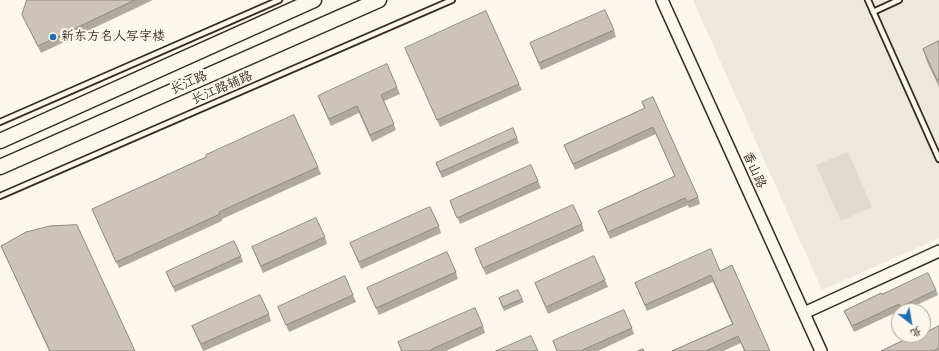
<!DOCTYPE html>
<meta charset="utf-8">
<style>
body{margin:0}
#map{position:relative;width:939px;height:351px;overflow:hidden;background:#fbf7ec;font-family:"Patrick Hand","LXGW WenKai TC",sans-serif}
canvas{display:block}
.north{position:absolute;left:891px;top:303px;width:40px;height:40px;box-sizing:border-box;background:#fbf7ec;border:1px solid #aea59a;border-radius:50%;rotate:149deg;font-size:11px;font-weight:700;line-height:16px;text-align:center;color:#3b2a1e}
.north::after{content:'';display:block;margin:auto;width:14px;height:18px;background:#1f6fb2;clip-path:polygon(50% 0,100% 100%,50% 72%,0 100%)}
</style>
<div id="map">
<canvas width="939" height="351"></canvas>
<div class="north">北</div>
</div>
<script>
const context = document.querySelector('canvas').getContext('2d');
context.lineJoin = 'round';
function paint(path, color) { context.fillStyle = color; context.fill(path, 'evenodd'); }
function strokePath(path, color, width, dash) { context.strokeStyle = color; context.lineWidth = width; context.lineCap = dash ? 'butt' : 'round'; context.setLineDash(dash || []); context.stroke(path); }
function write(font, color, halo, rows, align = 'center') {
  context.font = font + ' "Patrick Hand","LXGW WenKai TC",sans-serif'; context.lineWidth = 4; context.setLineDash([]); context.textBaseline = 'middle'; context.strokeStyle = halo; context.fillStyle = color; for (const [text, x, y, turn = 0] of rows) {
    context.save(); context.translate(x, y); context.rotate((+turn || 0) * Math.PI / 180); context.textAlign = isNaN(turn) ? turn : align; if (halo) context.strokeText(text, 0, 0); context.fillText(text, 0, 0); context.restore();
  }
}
const built = new Path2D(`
 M693,0H939V238L822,290Z`);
const green = new Path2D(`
 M848,152L872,207L841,221L816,165Z`);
const service = new Path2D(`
 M868,0L939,159
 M873,12L899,0
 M0,122L279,0
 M0,196L452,0`);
const tertiary = new Path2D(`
 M662,0L821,351
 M804,313L939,251`);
const primary = new Path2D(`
 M0,141L314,0
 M0,167L379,0`);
const wall = new Path2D(`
 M27,0H153L41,53L22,15Z
 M614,30L616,37L541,70L530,43Z
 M939,41V87L927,62L923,49Z
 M405,48L519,84L522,90L440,127Z
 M397,87L400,94L384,101L396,130L372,142L359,113L331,126L318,96Z
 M642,102L698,197L700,204L689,208L688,205L610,239L598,211L675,177L656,134L575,170L564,145L644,109Z
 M517,138L519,143L442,178L436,163Z
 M318,167L321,174L222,219V221L119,268L95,216L92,209Z
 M538,181L541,188L460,224L450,201Z
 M582,224L584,231L486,275L475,249Z
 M439,226L441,233L361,269L350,243Z
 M325,237L327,244L263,273L252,247Z
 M1,246L135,351H49L4,253Z
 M241,256L243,262L175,292L166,272Z
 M720,271L770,351H744L741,343L723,351H672L732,324L713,282L647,311L635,283Z
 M456,272L458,279L379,315L367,288Z
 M605,280L608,287L548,314L535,283Z
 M936,290L938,295L904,311H901V310L854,332L844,311L882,294Z
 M353,295L356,302L289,332L278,307Z
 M522,299L524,302L504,311L500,302Z
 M269,314L271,321L204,351H203L192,326Z
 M483,326L485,333L446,351H401L398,342Z
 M939,326V351H881L911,339Z
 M632,328L634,334L598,351H557L553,341Z`);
const building = new Path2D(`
 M27,0H135L38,46L22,15Z
 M605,10L614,30L539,63L530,43Z
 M486,11L519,84L437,120L405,48Z
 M939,41V79L937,80L923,49Z
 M387,64L397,87L381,95L394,124L370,135L357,106L329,119L318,96Z
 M653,97L698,197L687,202L685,198L608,232L598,211L675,176L653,127L573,164L564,145L645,108L642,102Z
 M294,115L318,167L219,212L220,214L116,262L92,209L206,157V155Z
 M513,128L517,138L440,172L436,163Z
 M531,165L538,181L457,218L450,201Z
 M573,205L582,224L483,268L475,249Z
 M430,207L439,226L359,262L350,243Z
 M316,218L325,237L261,266L252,247Z
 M77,225L135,351H50L1,246L26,232L50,226Z
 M234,241L241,256L173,287L166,272Z
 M711,249L720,271L732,265L770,351H745L738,336L706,351H672L733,324L711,275L645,305L635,283Z
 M447,252L456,272L376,308L367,288Z
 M594,256L605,280L546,307L535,283Z
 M928,273L936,290L900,307L899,304L852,326L844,311L881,293L882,294Z
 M345,276L353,295L286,325L278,307Z
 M518,290L522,299L503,307L499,298Z
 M260,295L269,314L201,344L192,326Z
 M475,308L483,326L428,351H402L398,342Z
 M624,310L632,328L580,351H557L553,341Z
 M939,326V348L932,351H881L910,337L911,339L920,335H923V334Z
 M531,336L538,351H496Z
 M643,349L644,351H638Z`);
const markers = [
 [53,37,4,"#1f6fb2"]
];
const poiNames = [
 ["新东方名人写字楼",61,37]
];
const streetNames = [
 ["长江路",189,83,-24],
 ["长江路辅路",222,88,-23],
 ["香山路",754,170,66]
];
paint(built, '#ede8dd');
paint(green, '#dfd9ce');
strokePath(service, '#3b2a1e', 8);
strokePath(tertiary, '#3b2a1e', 14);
strokePath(primary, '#3b2a1e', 17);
strokePath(service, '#fbf7ec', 4.5);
strokePath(tertiary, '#fbf7ec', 11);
strokePath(primary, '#fbf7ec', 14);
paint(wall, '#afa99f');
paint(building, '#ccc4b9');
strokePath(building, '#8f8982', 1);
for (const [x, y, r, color] of markers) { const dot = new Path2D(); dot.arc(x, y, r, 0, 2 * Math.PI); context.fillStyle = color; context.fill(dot); strokePath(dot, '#fbf7ec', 1.5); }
write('13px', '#3b2a1e', '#fbf7ec', poiNames, 'left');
write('13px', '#3b2a1e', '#fbf7ec', streetNames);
</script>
